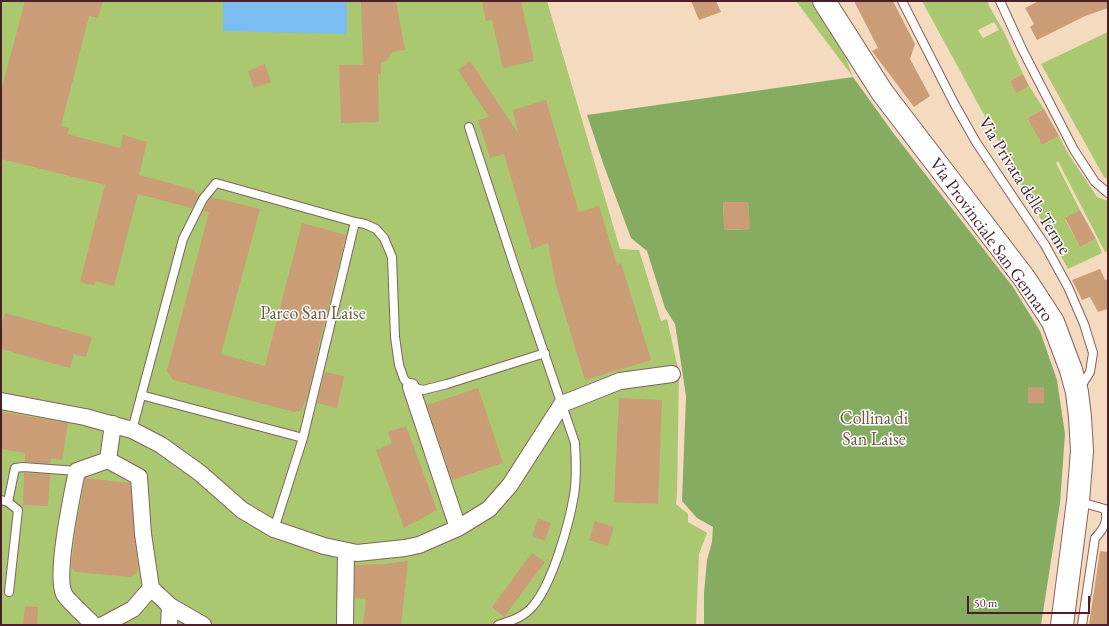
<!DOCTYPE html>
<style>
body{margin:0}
#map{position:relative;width:1109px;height:626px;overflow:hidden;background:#f4dabe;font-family:"EB Garamond",serif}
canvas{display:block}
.frame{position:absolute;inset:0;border:2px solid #4a1f2b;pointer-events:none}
.scale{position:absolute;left:967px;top:596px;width:123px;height:18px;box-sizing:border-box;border:2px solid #4a1f2b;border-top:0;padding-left:5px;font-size:12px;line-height:14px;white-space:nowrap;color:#4a1f2b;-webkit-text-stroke:3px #fff;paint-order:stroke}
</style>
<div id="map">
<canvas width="1109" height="626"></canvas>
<div class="frame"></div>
<div class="scale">50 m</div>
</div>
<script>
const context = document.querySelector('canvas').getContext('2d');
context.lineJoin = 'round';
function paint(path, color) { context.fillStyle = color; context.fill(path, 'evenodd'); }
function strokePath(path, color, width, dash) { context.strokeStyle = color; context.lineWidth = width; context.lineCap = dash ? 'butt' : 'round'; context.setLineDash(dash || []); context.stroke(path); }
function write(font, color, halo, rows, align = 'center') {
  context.font = font + ' "EB Garamond",serif'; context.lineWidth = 3; context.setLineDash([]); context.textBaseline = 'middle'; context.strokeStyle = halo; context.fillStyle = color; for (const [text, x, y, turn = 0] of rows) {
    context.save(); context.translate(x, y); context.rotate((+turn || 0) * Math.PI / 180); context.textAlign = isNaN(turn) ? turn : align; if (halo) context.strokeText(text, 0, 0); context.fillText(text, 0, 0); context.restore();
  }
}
const green = new Path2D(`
 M1,1H547L620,249L639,250L661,321L667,319L679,373L677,494L676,504L688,514V522L707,533L699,554L696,625H1Z
 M796,1H818L835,28L853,77Z
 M922,1H988L989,6L1004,32L1023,74L1010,81L1016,92L1029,86L1044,109L1027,118L1042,145L1059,136L1069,155L1097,197L1108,201V251L1105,252L1058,161L1056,163L1080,210L1065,219L1080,247L1096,239L1102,253L1068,269ZM994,22L999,30L983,38L978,30Z
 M1108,32V179L1104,177L1041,64Z`);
const forest = new Path2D(`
 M853,77L894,134L1013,287L1040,331L1057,380L1065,434L1060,503L1041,625H704V593L707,560L712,542L713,527L697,518L682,501L686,396L675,324L665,308L647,251L631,238L604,166L587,115ZM748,202L749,229L725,230L723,203Z`);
const water = new Path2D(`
 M223,1H347V34L223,31Z`);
const building = new Path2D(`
 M25,1H103L98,18L89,16L61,126L69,128L67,134L120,148L123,135L147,142L139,175L195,190V193L200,194L192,208L138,194L114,286L96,281L94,285L80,282L105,185L1,159V91Z
 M361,1H396L405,50L392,52L386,61L381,62V74H378L379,122L341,123L339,65H363Z
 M482,1H521L534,61L503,68L492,20L486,21Z
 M691,1H716L721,12L699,20Z
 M854,1H893L915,44L910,59L930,96L914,107L872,51L878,48Z
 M1039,1H1108V8L1085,16L1037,40L1030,27L1034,24L1025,8Z
 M470,61L518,133L513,110L546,100L579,212L599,206L617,265L621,263L651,360L585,380L556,285L548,243L532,249L504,154L490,158L478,120L489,117L458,70Z
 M265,64L271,82L254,88L248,71Z
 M1023,74L1029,86L1016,93L1010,81Z
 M1044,109L1059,136L1042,145L1027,118Z
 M211,197L260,209L221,354L265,366L302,223L346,235L313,369H314L306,401L305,400L302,410L294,412L173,380L167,371L209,212L203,211Z
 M723,202H748L750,229L724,230Z
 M1080,210L1096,239L1080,247L1065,218Z
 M1100,269L1105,280L1108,279V309L1098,312L1090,297L1082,300L1072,280Z
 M5,313L92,337L86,357L74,354L70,368L1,349V327Z
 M325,372L344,376L337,408L317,403Z
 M1028,387H1044V403H1028Z
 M478,388L503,463L452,480L427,405Z
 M619,398L662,400L658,504L614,502Z
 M1,412L68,423L62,460L51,458L50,464L25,462V453L1,449Z
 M406,426L437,510L404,528L376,450L392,444L388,432Z
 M24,473L50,474L48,506L23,505Z
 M85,478L130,483L138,571L131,577L76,572L71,567L75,535Z
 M538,519L551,523L545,541L532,536Z
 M595,521L614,527L608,546L589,540Z
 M1100,551L1108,552V625H1089Z
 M532,553L545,562L504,617L492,607Z
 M408,561L401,625H363L366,599L355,598V565L385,564Z
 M25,606L38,607L37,625H23Z`);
const lane = new Path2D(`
 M902,1L955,105L976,142L1045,245L1068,287L1084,324L1093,353L1090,372L1080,388
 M1000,1L1022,49L1074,150L1095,182L1108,193
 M469,127L516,271L575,443C576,460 577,478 574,495C569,525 552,584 533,606C524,617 511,621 498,625
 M355,222L365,224L376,229L384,238L392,257L395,337L399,365L404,379L411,387L423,390L447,384L545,353
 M132,430L183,239L203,199L216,183L355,222L303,438L141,395
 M1,500L8,502L15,468L23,467L77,471
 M8,502L18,510L9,592
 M1080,502L1105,509C1109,521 1103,530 1095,538L1082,625
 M274,529L303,438`);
const street = new Path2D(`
 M411,387L458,528
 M1,401L85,417L132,430L161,445L200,473L242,510L274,529L324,546L357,553L405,548L419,545L458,528L489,509L510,485L562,404L620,381L672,374
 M108,460L113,424
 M151,588L170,606L203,625
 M94,625C88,619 67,600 64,594C55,574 72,495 77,471L108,460L139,477L143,534L151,588L133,609L103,625
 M169,625L170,606
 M345,625L346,551`);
const primary = new Path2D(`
 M824,1L882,92L1025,279L1053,322L1071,370L1077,392L1080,417L1082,451L1078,501L1062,625`);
const streetNames = [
 ["Via Privata delle Terme",1024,186,58],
 ["Via Provinciale San Gennaro",991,240,54]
];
const parkNames = [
 ["Parco San Laise",313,314],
 ["Collina di",874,419],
 ["San Laise",874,440]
];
paint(green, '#a9c870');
paint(forest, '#86ac62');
paint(water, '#7bbdf0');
paint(building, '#ca9d76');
strokePath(lane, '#86605e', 10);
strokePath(street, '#86605e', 18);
strokePath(primary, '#86605e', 24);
strokePath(lane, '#fff', 8);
strokePath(street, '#fff', 16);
strokePath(primary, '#fff', 22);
write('18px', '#4a1f2b', '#fff', streetNames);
write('18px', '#6b5a43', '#fff', parkNames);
</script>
